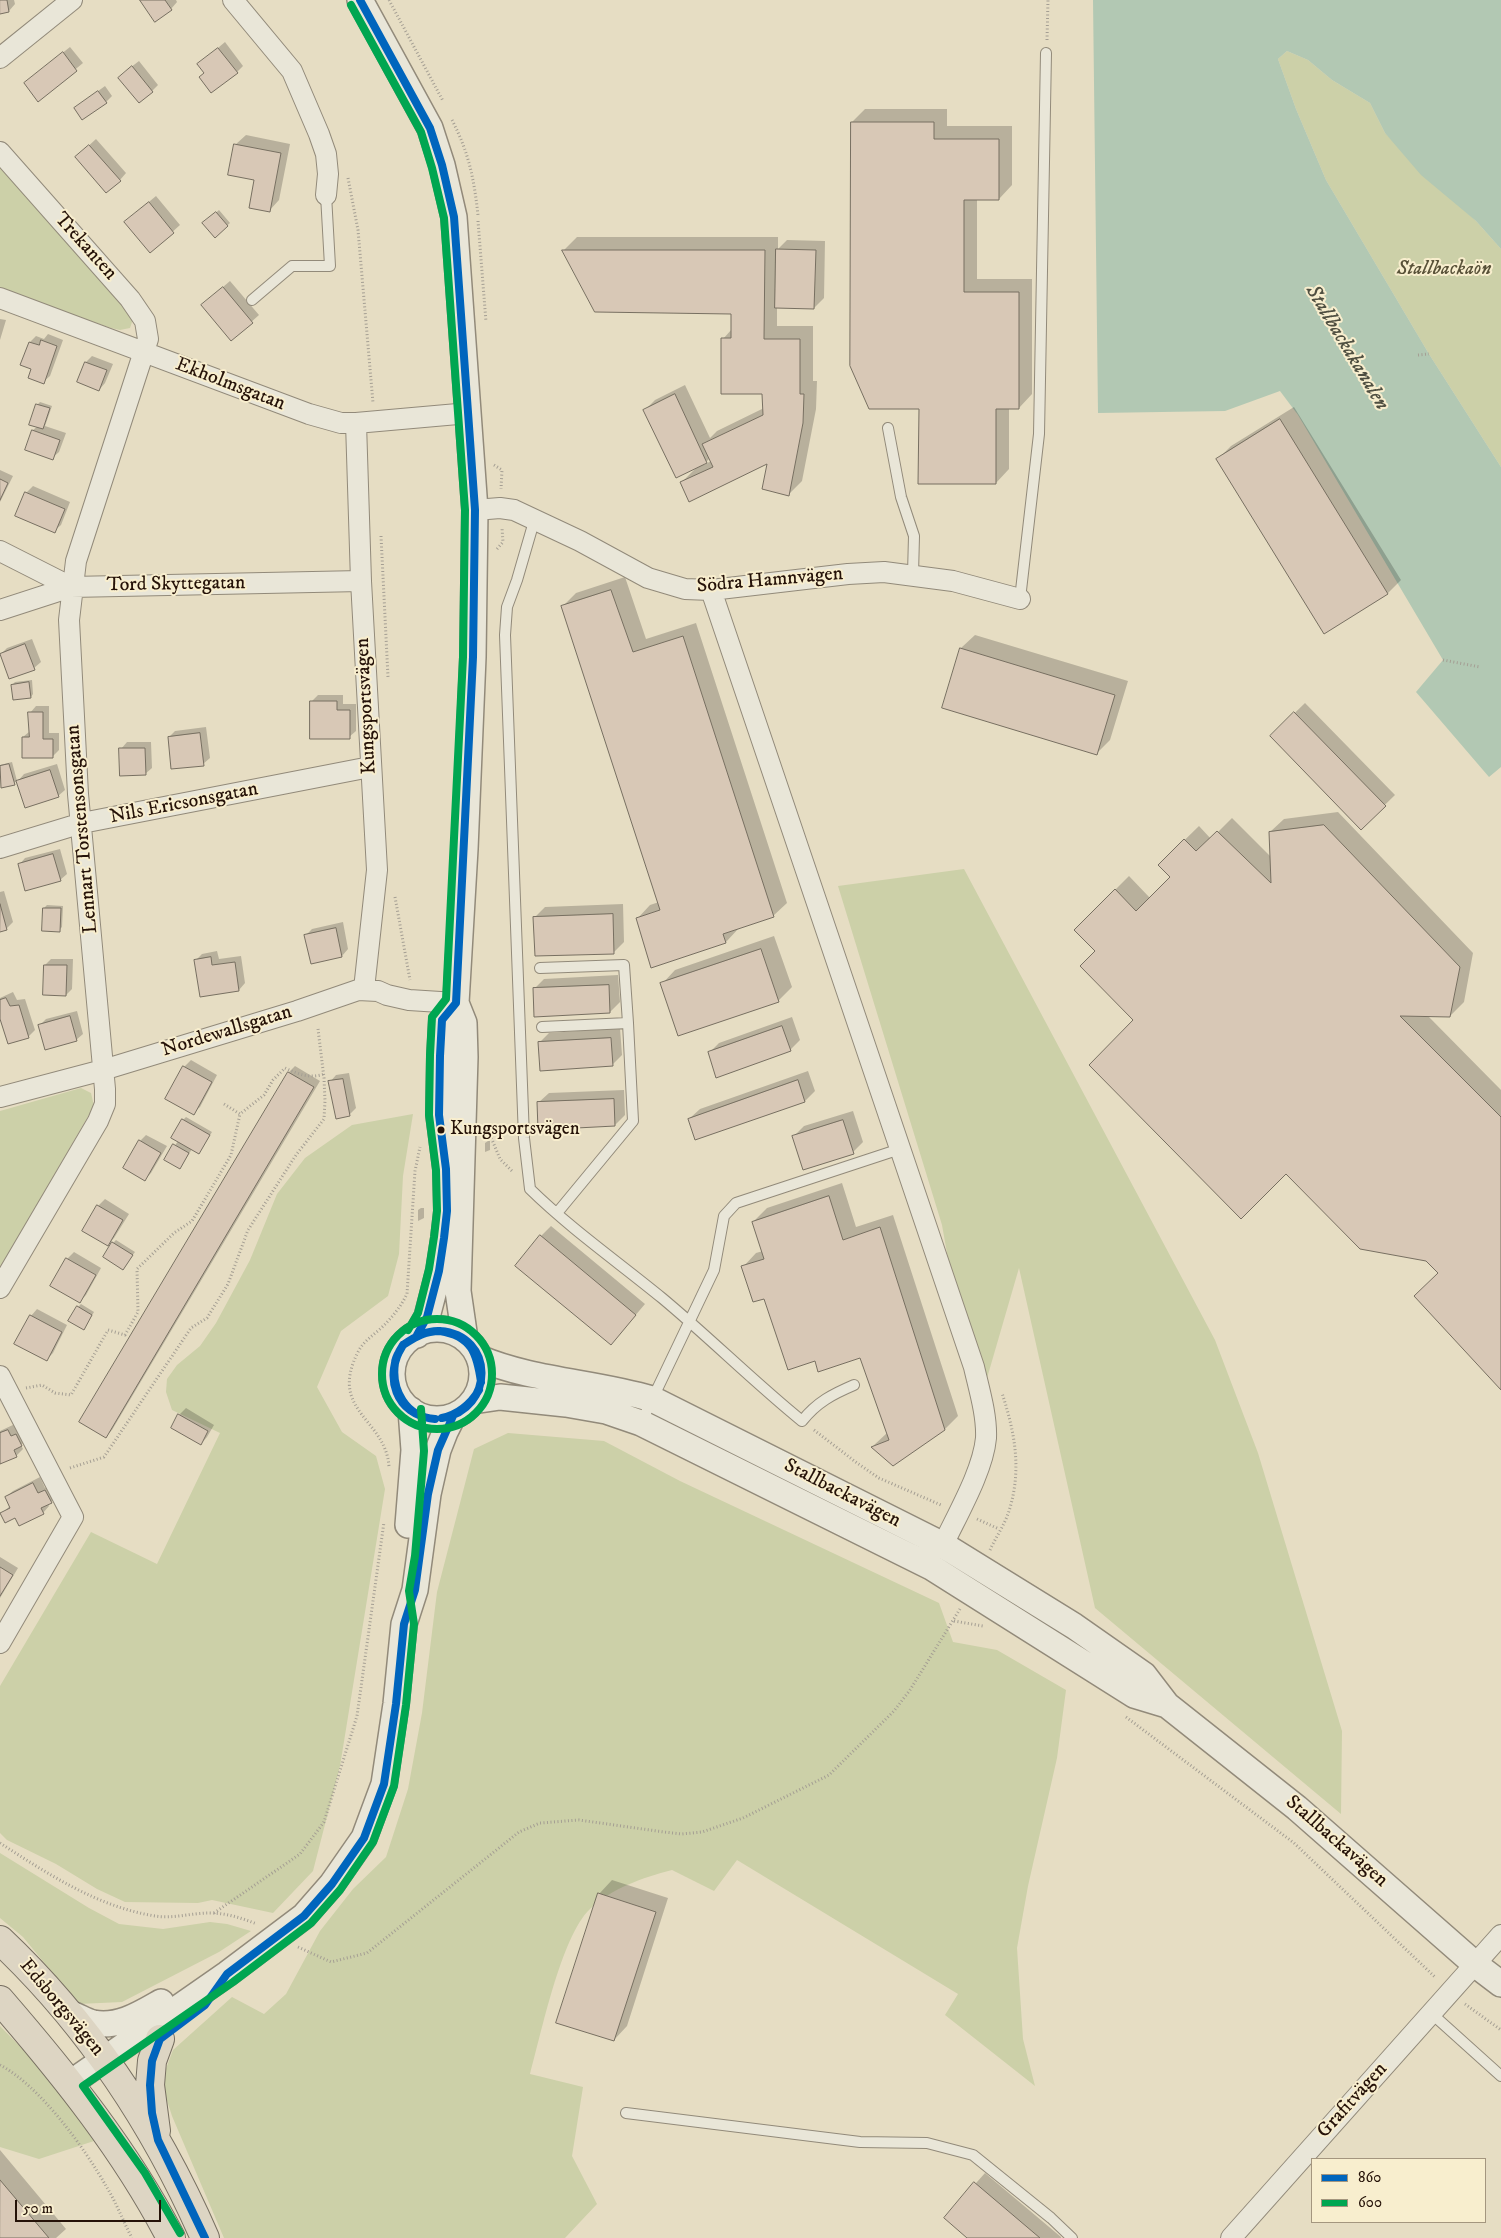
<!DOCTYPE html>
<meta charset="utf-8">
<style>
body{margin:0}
#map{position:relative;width:1501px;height:2238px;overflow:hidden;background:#e6ddc3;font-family:"IM FELL DW Pica",serif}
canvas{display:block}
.legend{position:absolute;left:1311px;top:2158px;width:175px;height:65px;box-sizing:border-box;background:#f8eece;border:1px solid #a4967f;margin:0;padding:6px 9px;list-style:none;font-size:15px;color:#251208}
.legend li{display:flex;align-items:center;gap:10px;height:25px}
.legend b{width:25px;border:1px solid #a4967f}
.scale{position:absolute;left:15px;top:2200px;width:146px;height:22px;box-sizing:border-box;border:2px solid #251208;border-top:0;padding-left:6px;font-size:15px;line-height:18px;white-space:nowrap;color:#251208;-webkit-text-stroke:4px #f8eece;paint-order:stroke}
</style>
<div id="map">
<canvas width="1501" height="2238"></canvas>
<ul class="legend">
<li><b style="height:6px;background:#0065bd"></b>860</li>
<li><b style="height:6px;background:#00a651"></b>600</li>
</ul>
<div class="scale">50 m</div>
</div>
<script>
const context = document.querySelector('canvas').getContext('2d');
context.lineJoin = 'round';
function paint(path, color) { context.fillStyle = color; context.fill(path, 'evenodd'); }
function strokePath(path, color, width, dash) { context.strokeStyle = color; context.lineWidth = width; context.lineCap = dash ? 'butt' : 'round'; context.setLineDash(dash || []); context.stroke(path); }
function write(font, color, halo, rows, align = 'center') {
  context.font = font + ' "IM FELL DW Pica",serif'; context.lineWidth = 4; context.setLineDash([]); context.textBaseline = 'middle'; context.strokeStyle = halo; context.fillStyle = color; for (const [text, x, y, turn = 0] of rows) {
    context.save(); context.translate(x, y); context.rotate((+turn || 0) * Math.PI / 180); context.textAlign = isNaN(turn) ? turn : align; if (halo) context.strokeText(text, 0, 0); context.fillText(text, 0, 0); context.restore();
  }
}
const green = new Path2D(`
 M1287,51L1308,60L1332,80L1370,103L1385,133L1476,221L1501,249V467L1429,354L1326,180L1296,109L1278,59Z
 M0,167L120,300L133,319L130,328L120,330L111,328L0,290Z
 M964,869L1215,1340L1258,1453L1342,1731L1341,1814L1095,1608L1019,1268L976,1416L942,1225L838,886Z
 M81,1088L91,1093L94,1106L0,1269V1111Z
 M413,1114L403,1176L399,1254L388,1296L341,1331L317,1387L342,1432L376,1456L385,1489L340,1766L313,1871L273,1913L212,1900L198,1903L125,1902L97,1889L56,1864L7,1840L0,1833V1686L91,1532L157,1564L220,1433L172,1410L166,1392L167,1379L177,1365L200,1346L216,1323L250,1260L277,1194L305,1158L352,1125Z
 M508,1433L604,1441L680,1481L939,1603L953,1642L997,1650L1066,1690L1057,1758L1028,1886L1017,1948L1023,2039L1035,2086L945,2015L958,1994L737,1860L714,1891L672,1870C642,1878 612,1888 590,1909C561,1936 541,2035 530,2074L583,2087L572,2156L597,2204L565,2238H224L172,2116L161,2082L173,2050L232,1997L264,2014L286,1994L320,1931L353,1889L386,1857L408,1789L422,1713L437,1592L474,1449Z
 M0,1853L89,1908L119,1924L163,1929L210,1922L227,1924L251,1931L219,1952L122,2002L78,2004L23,1937L0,1918Z
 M0,2026L41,2068L94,2141L39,2159L0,2147Z`);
const water = new Path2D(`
 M1093,0H1501V249L1476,221L1421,175L1385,133L1370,103L1332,80L1308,60L1287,51L1278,59L1296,109L1326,180L1429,354L1501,467V767L1489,777L1416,692L1443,660L1298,415L1280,391L1225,411L1098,413Z`);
const shadow = new Path2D(`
 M0,0H14L15,4L9,11L0,13Z
 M141,0H176L177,2L171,9Z
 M225,42L243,66L237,72H205L199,64Z
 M70,47L83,63L38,100L32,77Z
 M139,61L158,85L152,91L126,71Z
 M105,86L112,96L106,102L75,108Z
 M865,109H947V126H1012V185L999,199H977V279H1032V394L1019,408H1009V469L996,483L920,408L852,122Z
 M246,135L290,144L279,200L269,211L255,179L235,145Z
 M96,139L126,173L120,180L83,151Z
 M156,196L180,225L150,252L132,216Z
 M219,210L230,223L215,236L204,223Z
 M577,237H778V249L787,240L825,241L824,298L814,308L777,307V326H813V381H817L816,409L802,481L788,495L769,462L681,483L698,466L645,410L655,400L685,385L710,438L717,431L764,408V393L723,339L732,329V312L595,310L564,250ZM710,458L711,461L704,465V464Z
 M230,281L259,315L231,340L209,299Z
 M0,319L6,320L0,340Z
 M48,334L63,340L50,376L43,382L33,368L30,342L36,336L44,339Z
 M92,356L113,364L105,383L99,390L78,382L86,362Z
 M40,402L52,406L45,426L66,433L59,452L52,458L33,430L38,426L37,405Z
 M1294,407L1401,580L1388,593L1325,632L1218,459L1231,446Z
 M0,470L13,476L0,502Z
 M33,486L70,502L61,525L54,531L26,493Z
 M625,577L646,639L696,623L787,903L773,916L739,928L726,942L652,966L637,919L650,905L659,902L563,606L576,593Z
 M975,635L1128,681L1110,740L1097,753L943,707L961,648Z
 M32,639L41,662L34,668L1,654L7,648Z
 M32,680L33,694L31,697L12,685L15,682Z
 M318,695H343V704H356V731L349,737L312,701Z
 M1305,703L1395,795L1361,828L1271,736Z
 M36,706H49V733H59V750L52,757L23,737L30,731V713Z
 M206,727L210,758L203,764L169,737L175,731Z
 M127,742H151L152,768L145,774L121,749Z
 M12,762L17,781L14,783L2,786L0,765Z
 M57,764L65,790L58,796L18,781L24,774Z
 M1338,812L1473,953L1464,1002L1450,1016L1427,1015L1501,1090V1388L1440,1273L1427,1259L1135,1020L1096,951L1075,930L1129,876L1150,898L1171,877L1159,865L1199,826L1211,839L1232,818L1271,857L1270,832L1284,819Z
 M60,849L67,874L60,880L19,865L25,858Z
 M4,891L13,922L6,929L0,930V892Z
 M623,904L624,942L614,952L535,917L545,907Z
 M47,905L63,906L62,927L59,930L44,908Z
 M343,922L348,949L342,956L312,962L306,935L312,929Z
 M774,936L792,987L778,1001L662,984L675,970Z
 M217,951L219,959L241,956L245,983L239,990L196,960L202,954Z
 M51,959H73L72,989L66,995L45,965Z
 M618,975L620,1002L610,1012L534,989L544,979Z
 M13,992L17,1000L25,999L35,1030L28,1037L0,1015V998Z
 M77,1011L83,1034L76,1040L40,1025L46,1019Z
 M792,1017L800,1040L790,1050L709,1053L719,1043Z
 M620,1028L622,1055L612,1065L539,1043L549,1033Z
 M191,1060L217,1075L200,1107L193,1113L184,1067Z
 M295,1066L320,1081L112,1430L106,1436L81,1422L289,1072Z
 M808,1071L815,1091L805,1101L696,1138L689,1119L700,1109Z
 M349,1073L356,1108L349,1115L330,1082L336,1075Z
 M624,1090L625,1115L615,1125L538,1103L549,1093Z
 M853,1111L863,1142L853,1152L794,1136L804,1126Z
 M186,1117L212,1132L201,1150L199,1153L192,1149L182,1165L166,1159L178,1141L183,1120Z
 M146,1135L167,1146L151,1173L145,1179L140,1141Z
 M488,1141H490V1150L485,1152V1143Z
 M842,1183L856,1227L893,1215L958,1416L945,1429L873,1446L887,1433L861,1356L815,1360L743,1267L756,1253L763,1251L753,1222L767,1208Z
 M105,1199L129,1214L114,1238L108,1244L84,1230L98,1206Z
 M421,1208H424V1218L418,1221V1210Z
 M551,1226L645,1304L611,1344L541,1236Z
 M116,1240L135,1252L123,1268L113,1243Z
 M74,1252L101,1268L86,1295L80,1301L67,1259Z
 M81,1304L94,1312L86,1326L78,1307Z
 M37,1309L67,1325L53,1353L47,1359L31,1316Z
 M186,1408L214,1425L207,1437L201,1444L173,1428L179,1415Z
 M15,1424L27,1439L21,1445L23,1449L16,1456L0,1463V1431Z
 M40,1477L45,1488L52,1484L58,1496L48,1504L49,1506L43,1513L15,1517L2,1513L10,1506L6,1497L13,1491Z
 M0,1557L18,1568L0,1598Z
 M612,1880L668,1898L627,2026L614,2040L599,1894Z
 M0,2150L66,2229L56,2238H0Z
 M985,2173L1061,2237V2238H969L945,2218Z`);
const building = new Path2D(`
 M0,0H7L9,12L0,14Z
 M140,0H165L172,10L155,22Z
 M218,48L238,73L211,93L199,77L204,73L197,64Z
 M63,52L77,71L38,102L24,83Z
 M132,66L153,92L139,103L118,78Z
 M98,91L107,103L82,120L74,108Z
 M851,122H934V139H999V200H964V292H1019V409H996V484H918L919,409H869L850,366Z
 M234,144L281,153L270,212L249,208L254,180L228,175Z
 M89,145L121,181L106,193L75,157Z
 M149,202L174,233L150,253L124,222Z
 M216,212L228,226L215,238L202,223Z
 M776,249L816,250L814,309L775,308Z
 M562,250H765L764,339H800V394H804L803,423L789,496L762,489L767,464L689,502L680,482L713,467L702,444L763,415L762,394H721V338H731V314L595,312Z
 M223,287L253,323L231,341L201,305Z
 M41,340L57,346L44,384L28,378L31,369L20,365L29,342L39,345Z
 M85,362L107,370L99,391L77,382Z
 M675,394L707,463L676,478L643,410Z
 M36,404L50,408L43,429L29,425Z
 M1280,419L1388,594L1324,634L1216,459Z
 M32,430L60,440L53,460L25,450Z
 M0,479L8,483L0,500Z
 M25,492L65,509L55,533L15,516Z
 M611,590L633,652L683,636L774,917L723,934L726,943L651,968L636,918L660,910L561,606Z
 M25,644L35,670L9,679L0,654Z
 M960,648L1115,695L1097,755L942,708Z
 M29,682L31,698L13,700L11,685Z
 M310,701H337V710H350V739H310Z
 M28,712H43V739H53V758H22V737H29Z
 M1294,712L1386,806L1361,830L1270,736Z
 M200,733L204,766L171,769L168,737Z
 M119,748H145L146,775L120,776Z
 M9,764L15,785L1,788L0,766Z
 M50,770L59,797L25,808L16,781Z
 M1324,825L1460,967L1450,1017L1400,1016L1501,1117V1390L1414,1296L1438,1273L1426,1261L1360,1249L1286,1174L1241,1219L1089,1065L1133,1020L1080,966L1095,951L1074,930L1115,889L1136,911L1170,877L1158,865L1184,839L1196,851L1217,831L1271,883L1269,832Z
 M53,854L61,881L25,891L18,864Z
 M0,904L7,930L0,932Z
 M43,908H61L60,932L42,931Z
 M613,914L614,954L535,956L533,917Z
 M336,928L342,957L311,964L304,935Z
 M761,949L779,1002L678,1036L660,983Z
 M211,957L212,965L235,962L239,991L200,997L194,960Z
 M44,965H67L66,996L43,995Z
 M609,985L610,1013L534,1017L533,988Z
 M6,998L10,1006L19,1005L29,1038L8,1044L0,1019V1000Z
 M70,1016L77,1041L45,1050L38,1025Z
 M782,1026L791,1051L716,1078L708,1052Z
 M611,1038L613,1066L540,1071L538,1042Z
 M183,1066L212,1082L194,1115L165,1099Z
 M288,1072L314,1087L106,1438L79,1422Z
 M343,1079L350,1116L336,1119L328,1081Z
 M798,1080L805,1102L695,1140L688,1119Z
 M614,1099L615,1126L538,1130L537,1102Z
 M182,1119L210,1135L199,1154L171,1138Z
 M843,1120L854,1154L803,1170L792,1136Z
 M139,1140L161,1153L145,1181L123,1168Z
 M173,1144L189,1153L180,1169L164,1160Z
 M829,1196L843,1240L880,1227L945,1430L893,1466L871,1447L889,1440L860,1358L818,1372L815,1361L788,1370L764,1299L753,1302L741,1266L764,1259L752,1222Z
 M97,1205L123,1220L108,1246L82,1231Z
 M540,1235L636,1315L611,1345L515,1266Z
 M112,1242L133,1255L123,1270L103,1257Z
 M66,1258L96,1275L80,1303L50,1286Z
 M77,1306L92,1315L84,1330L68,1321Z
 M30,1315L62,1332L47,1361L14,1344Z
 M178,1414L208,1431L201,1445L171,1428Z
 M8,1430L11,1436L16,1434L22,1446L14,1450L17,1457L0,1464V1433Z
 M33,1483L38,1493L45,1490L52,1503L41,1508L44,1514L19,1526L15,1518L5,1523L0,1513L10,1508L5,1497Z
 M0,1567L13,1575L0,1596Z
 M598,1893L656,1912L614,2041L556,2023Z
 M0,2180L49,2238H0Z
 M974,2182L1040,2238H967L944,2218Z`);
const path = new Path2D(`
 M389,0L443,101
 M1047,40L1048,0
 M452,120C469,153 474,179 478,215
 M348,178L358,230L373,403
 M478,221L486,322
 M1418,355L1429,354
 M494,465L502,470L501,489
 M381,536L388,677
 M497,549L503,542L502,528
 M1443,660L1480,667
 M395,897L410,980
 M224,1104L240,1114L264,1095L273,1080L285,1068C298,1074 310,1079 324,1074
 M486,1125L500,1159L512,1171
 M26,1388L42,1385L55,1393L71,1395L108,1330L125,1335L138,1312L137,1269L174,1233L192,1221L231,1155L240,1114
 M814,1430L857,1463L879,1478L941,1505
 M389,1466C385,1418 328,1411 358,1352C363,1342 371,1337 379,1330C391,1319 400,1308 407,1294L415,1171L420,1147
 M70,1468L104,1457L191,1328L207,1318L228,1284L248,1230L296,1155L324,1119L325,1101L324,1078L318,1029
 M977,1519L999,1529
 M990,1550C996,1537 1005,1524 1009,1511C1022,1470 1015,1433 1002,1393
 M954,1621L983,1626
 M1126,1717L1294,1843L1436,1978
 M0,1843C48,1874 98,1907 155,1916C172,1919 192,1913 209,1913C227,1913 241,1918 257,1924
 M214,1913L300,1854L324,1822L357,1716L384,1522
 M298,1947L331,1962L367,1953L519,1832L540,1823L579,1820L664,1832L682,1834L702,1832L743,1818L829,1775L894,1711L910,1690L960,1609
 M1465,2004L1501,2030
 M0,2065C40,2086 84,2147 106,2186C116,2202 123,2221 132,2238`);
const service = new Path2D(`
 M252,300L292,266H330L326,195
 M888,428L901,497L914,536L913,574
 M535,518L517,580L507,607L505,635L524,1138L530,1189C571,1229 618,1262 662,1298C710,1338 754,1382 802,1421C817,1402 833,1394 854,1385
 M1020,599L1039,434L1046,53
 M540,968L624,965L628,1023
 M542,1027L628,1023L633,1121L557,1213
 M641,1423L714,1270L724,1216L736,1203L900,1149
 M1431,2013L1501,2076
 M626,2113L860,2142L927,2143L973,2155L1051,2218L1072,2238`);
const minor = new Path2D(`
 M233,0L292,71L319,134L326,154L328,174L326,195
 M0,58L72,0
 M0,152L130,299L145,321L148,339L76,561L69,620L78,794L105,1089V1104L98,1121L0,1288
 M0,298L309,414L341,423H356L469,413
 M356,423L361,581L377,870L364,989
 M475,510L500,508L514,510L580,541L648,578L685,589L711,590L848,574L884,572L953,581L1020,599
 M0,551L71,587L361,581
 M711,590L974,1367C979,1389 987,1415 986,1438C983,1471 957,1515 943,1545
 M0,610L71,587
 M0,848L82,823L370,767
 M0,1097L103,1070L297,1011L358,990L378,991L387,995L409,1000L456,1003
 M0,1376L73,1517L0,1643
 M1231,2238L1501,1935`);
const tertiary = new Path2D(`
 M360,0L430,128L442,165L454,217L475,510L473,657L465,849L456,1003L464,1023L465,1057L458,1291L465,1339
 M392 1374a45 45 0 1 1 90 0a45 45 0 1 1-90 0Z
 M417,1335L427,1317L439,1271L444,1238L447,1211L446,1169L439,1115L440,1056L442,1020L456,1003
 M479,1358C533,1381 595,1382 652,1399L943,1545L1074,1626L1144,1675L1167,1705L1297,1808L1476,1965L1501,1984
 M473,1401L500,1397L566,1404L606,1411L641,1423L931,1567L1134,1695L1167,1705
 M408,1525L414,1450L411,1410
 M71,2014C78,2016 85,2021 93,2023C118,2028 140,2014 161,2002
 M69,2084L227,1974L304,1916L332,1884L364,1838L384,1784L396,1704L404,1624L415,1590L428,1494L438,1450L445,1432L453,1416`);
const trunk = new Path2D(`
 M0,1940C89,2024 156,2126 205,2238
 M0,2000C64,2074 126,2151 171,2238
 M156,2131L150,2085L152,2061L160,2039`);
const bus1 = new Path2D(`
 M360,0L430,128L442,165L454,217L475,510L473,657L456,1003L442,1020L440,1056L439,1115L446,1169L447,1211L444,1238L439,1271L427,1317L417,1335
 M440,1331C495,1335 495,1409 442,1418
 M440,1331C472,1336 477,1354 481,1382
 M403,1345C400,1351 395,1357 395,1363C391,1390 406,1417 435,1419
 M403,1345C383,1375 395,1416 435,1419
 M403,1345C414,1337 426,1330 440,1331
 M403,1345C415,1337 425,1331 440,1331
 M442,1418C459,1414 470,1405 479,1390
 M205,2238L158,2140L152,2113L150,2085L152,2061L160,2039L205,2005L227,1974L304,1916L332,1884L364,1838L384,1784L396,1704L404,1624L415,1590L428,1494L438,1450L453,1416`);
const bus2 = new Path2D(`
 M351,5L421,132L432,168L444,218L465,510L463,657L446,999L432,1017L430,1055L429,1115L436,1170L437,1211L434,1237L429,1269L418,1313L408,1330
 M382 1374a55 55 0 1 1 110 0a55 55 0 1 1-110 0Z
 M180,2233L145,2173L83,2086L233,1982L311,1923L340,1890L373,1842L394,1786L406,1705L414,1624L409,1591L415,1556L424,1451L421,1409`);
const markers = [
 [441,1130,4.5,"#251208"]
];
const busNames = [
 ["Kungsportsvägen",450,1130]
];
const streetNames = [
 ["Trekanten",85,247,48],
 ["Ekholmsgatan",230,385,21],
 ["Södra Hamnvägen",770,581,-5],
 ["Tord Skyttegatan",176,585,-1],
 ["Kungsportsvägen",367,706,-93],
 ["Nils Ericsonsgatan",184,804,-11],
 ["Lennart Torstensonsgatan",83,829,-95],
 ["Nordewallsgatan",227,1032,-17],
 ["Stallbackavägen",842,1494,27],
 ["Stallbackavägen",1336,1842,41],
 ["Edsborgsvägen",61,2008,50],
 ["Grafitvägen",1353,2101,-48]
];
const parkNames = [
 ["Stallbackaön",1444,270]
];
const waterNames = [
 ["Stallbackakanalen",1346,348,59]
];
paint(green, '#ccd0a8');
paint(water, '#b2c8b3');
paint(shadow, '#0003');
paint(building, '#d8c8b6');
strokePath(building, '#776f61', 1);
strokePath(service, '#928a7a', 12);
strokePath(minor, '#928a7a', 22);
strokePath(tertiary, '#928a7a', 28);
strokePath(trunk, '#776f61', 30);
strokePath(path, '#a49e93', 3, [1, 2.5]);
strokePath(service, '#e9e6d8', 10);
strokePath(minor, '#e9e6d8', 20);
strokePath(tertiary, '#e9e6d8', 25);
strokePath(trunk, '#ddd5c3', 28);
strokePath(bus1, '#0065bd', 8);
strokePath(bus2, '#00a651', 8);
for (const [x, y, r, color] of markers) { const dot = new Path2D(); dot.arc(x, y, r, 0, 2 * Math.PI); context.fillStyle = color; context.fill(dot); strokePath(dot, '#f8eece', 2); }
write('19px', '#251208', '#f8eece', busNames, 'left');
write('20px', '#251208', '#f8eece', streetNames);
write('italic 20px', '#585138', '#f8eece', parkNames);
write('italic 21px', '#4f4f41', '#f8eece', waterNames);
</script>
